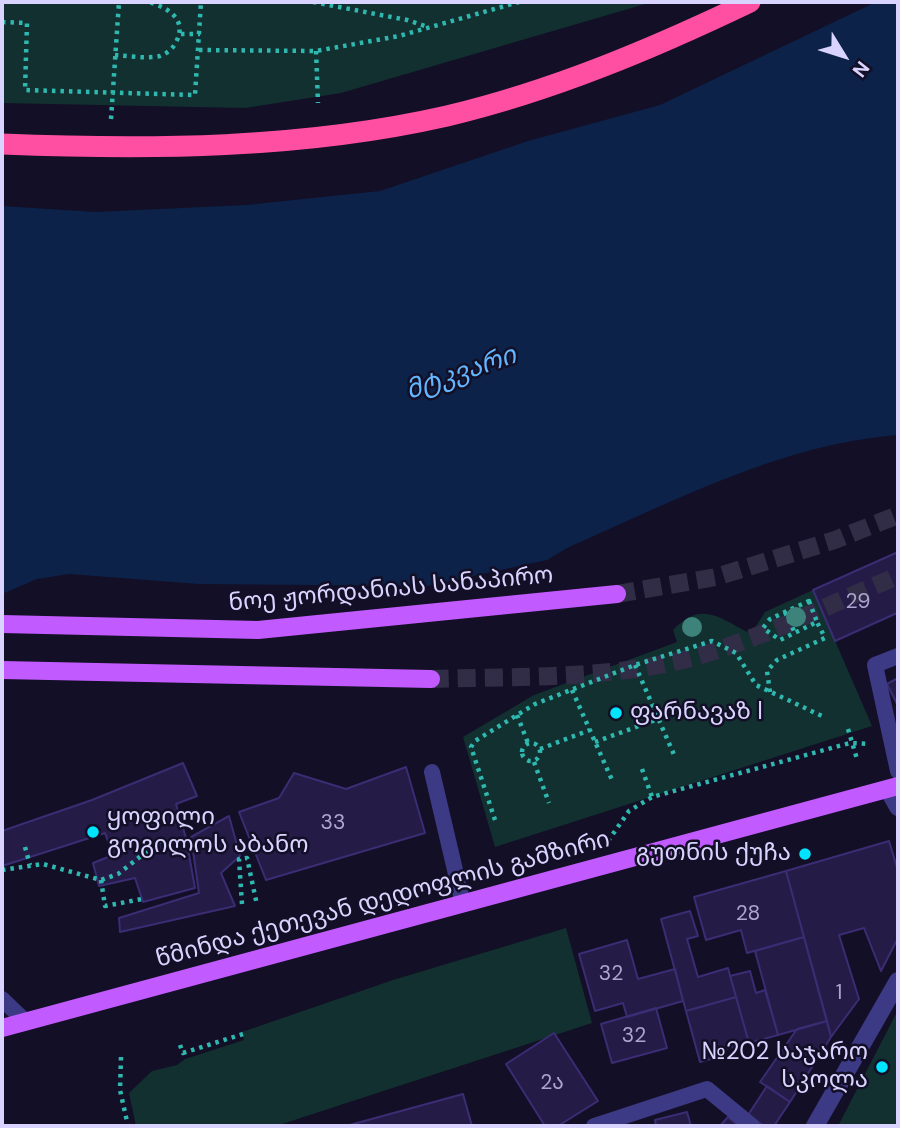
<!DOCTYPE html>
<meta charset="utf-8">
<style>
body{margin:0}
#map{position:relative;width:900px;height:1128px;overflow:hidden;background:#130f26;font-family:"DM Sans",sans-serif}
canvas{display:block}
.frame{position:absolute;inset:0;border:4px solid #d9d4ff;pointer-events:none}
.north{position:absolute;left:809px;top:21px;width:70px;height:70px;-webkit-text-stroke:5px #130f26;paint-order:stroke;rotate:128deg;font-size:19px;font-weight:700;line-height:28px;text-align:center;color:#d9d4ff}
.north::after{content:'';display:block;margin:auto;width:24px;height:32px;background:#d9d4ff;clip-path:polygon(50% 0,100% 100%,50% 72%,0 100%)}
</style>
<div id="map">
<canvas width="900" height="1128"></canvas>
<div class="frame"></div>
<div class="north">N</div>
</div>
<script>
const context = document.querySelector('canvas').getContext('2d');
context.lineJoin = 'round';
function paint(path, color) { context.fillStyle = color; context.fill(path, 'evenodd'); }
function strokePath(path, color, width, dash) { context.strokeStyle = color; context.lineWidth = width; context.lineCap = dash ? 'butt' : 'round'; context.setLineDash(dash || []); context.stroke(path); }
function write(font, color, halo, rows, align = 'center') {
  context.font = font + ' "DM Sans","Noto Sans Georgian",sans-serif'; context.lineWidth = 5; context.setLineDash([]); context.textBaseline = 'middle'; context.strokeStyle = halo; context.fillStyle = color; for (const [text, x, y, turn = 0] of rows) {
    context.save(); context.translate(x, y); context.rotate((+turn || 0) * Math.PI / 180); context.textAlign = isNaN(turn) ? turn : align; if (halo) context.strokeText(text, 0, 0); context.fillText(text, 0, 0); context.restore();
  }
}
const green = new Path2D(`
 M2,2H652L341,93L245,108L2,103Z
 M813,590L872,726L495,847L463,737L534,695L677,642L673,630C702,600 719,618 751,634L765,612Z
 M566,928L592,1023L276,1126H136L129,1093L152,1071L177,1065L185,1059L244,1040L242,1032L393,980Z
 M898,1012V1126H838L896,1014Z`);
const water = new Path2D(`
 M876,2H898V435C781,444 675,501 569,547L547,560L427,586L198,584L69,574L37,579L2,594V206L96,212L246,205L380,191L528,141L660,105Z`);
const building = new Path2D(`
 M898,552V617L897,613L835,641L813,590Z
 M898,678V706L887,684Z
 M183,763L197,796L176,804L186,838L195,888L143,902L135,878L99,886L93,863L113,855L105,833L2,866V831L92,800Z
 M406,767L425,833L266,880L239,812L279,798L294,773L346,789Z
 M229,816L240,856L221,873L235,906L120,932L119,918L199,893L191,837Z
 M889,841L898,871V938L881,971L864,928L839,935L859,999L831,1037L786,871Z
 M786,871L804,937L747,953L741,930L706,940L694,897Z
 M690,911L698,936L687,939L698,977L728,968L736,997L686,1011L661,919Z
 M804,937L827,1021L778,1035L755,951Z
 M627,940L638,979L675,969L683,1001L627,1017L623,1003L595,1011L579,954Z
 M750,971L756,993L765,990L778,1035L749,1043L730,976Z
 M736,997L749,1043L721,1050L723,1056L700,1062L686,1011Z
 M656,1008L667,1048L612,1063L601,1024Z
 M827,1021L831,1037L790,1102L760,1082L797,1029Z
 M554,1033L598,1101L558,1126H545L506,1064Z
 M767,1086L790,1102L774,1126H764L748,1115Z
 M463,1094L472,1126H346Z
 M687,1112L691,1126H656L655,1120Z
 M728,1117L739,1126H720Z`);
const primaryTunnel = new Path2D(`
 M617,594L716,577L835,540L898,515
 M431,679C519,676 617,680 701,655C770,635 832,603 898,576`);
const path = new Path2D(`
 M313,2L407,20L425,26
 M2,22L27,23L25,90L195,95L201,2
 M181,34H200
 M199,50L316,51L399,36L519,2
 M316,51L318,103
 M115,55C129,56 146,59 160,56C166,54 173,49 176,42C188,20 168,7 148,2
 M111,119L119,2
 M809,601L817,622L780,640L763,628L770,619Z
 M785,612L795,633
 M635,665L675,757
 M572,690L612,780
 M770,692L767,671L777,660L825,638L817,622
 M517,715L528,743
 M848,729L857,759
 M595,742L658,719
 M522 752a9 9 0 1 1 18 0a9 9 0 1 1-18 0Z
 M540,749L590,730
 M534,762L549,803
 M642,769L652,797
 M495,820L471,747L475,741L535,704L635,665L712,641L736,653L756,685L822,716
 M608,841L629,811L652,797L850,743L870,744
 M25,847L30,865
 M2,870L43,864L101,880L118,874L160,841
 M101,880L105,906L142,899
 M242,904L239,859L247,858L257,905
 M180,1045L183,1053L243,1034
 M121,1057L120,1090L128,1126`);
const lane = new Path2D(`
 M898,656L875,665L898,771
 M432,772L463,904
 M2,999L26,1022
 M594,1126L707,1089L752,1126`);
const street = new Path2D(`
 M888,789L898,807
 M815,1126L898,981`);
const primary = new Path2D(`
 M2,624L258,630L617,594
 M2,670L431,679
 M2,1028L898,786`);
const highway = new Path2D(`
 M2,144C149,150 302,149 447,116C552,91 652,49 750,2`);
const trees = [
 [796,617],
 [692,627]
];
const markers = [
 [616,713,7,"#00e5ff"],
 [93,832,7,"#00e5ff"],
 [805,854,7,"#00e5ff"],
 [882,1067,7,"#00e5ff"]
];
const numberNames = [
 ["29",858,602],
 ["33",333,823],
 ["28",748,914],
 ["32",611,974],
 ["1",839,993],
 ["32",634,1036],
 ["2ა",552,1083]
];
const streetNames = [
 ["ნოე ჟორდანიას სანაპირო",391,590,-5],
 ["წმინდა ქეთევან დედოფლის გამზირი",383,900,-15]
];
const poiNames = [
 ["ფარნავაზ I",630,713],
 ["ყოფილი",107,818],
 ["გოგილოს აბანო",107,846],
 ["გუთნის ქუჩა",791,854,"right"],
 ["№202 საჯარო",868,1053,"right"],
 ["სკოლა",868,1081,"right"]
];
const waterNames = [
 ["მტკვარი",461,374,-19]
];
paint(green, '#12302f');
paint(water, '#0c2248');
paint(building, '#241b47');
strokePath(building, '#3b2d73', 2);
strokePath(primaryTunnel, '#312d47', 18, [18, 9]);
strokePath(path, '#2fb8b0', 4.5, [3.5, 5]);
strokePath(lane, '#3d3a85', 16);
strokePath(street, '#3d3a85', 18);
strokePath(primary, '#c25bff', 18);
strokePath(highway, '#ff4fa3', 21);
context.fillStyle = '#3d827b';
for (const [x, y] of trees) { context.beginPath(); context.arc(x, y, 10, 0, 2 * Math.PI); context.fill(); }
for (const [x, y, r, color] of markers) { const dot = new Path2D(); dot.arc(x, y, r, 0, 2 * Math.PI); context.fillStyle = color; context.fill(dot); strokePath(dot, '#130f26', 2.5); }
write('21px', '#aca6d1', null, numberNames);
write('24px', '#d9d4ff', '#130f26', streetNames);
write('24px', '#d9d4ff', '#130f26', poiNames, 'left');
write('italic 26px', '#62b6ff', '#130f26', waterNames);
</script>
